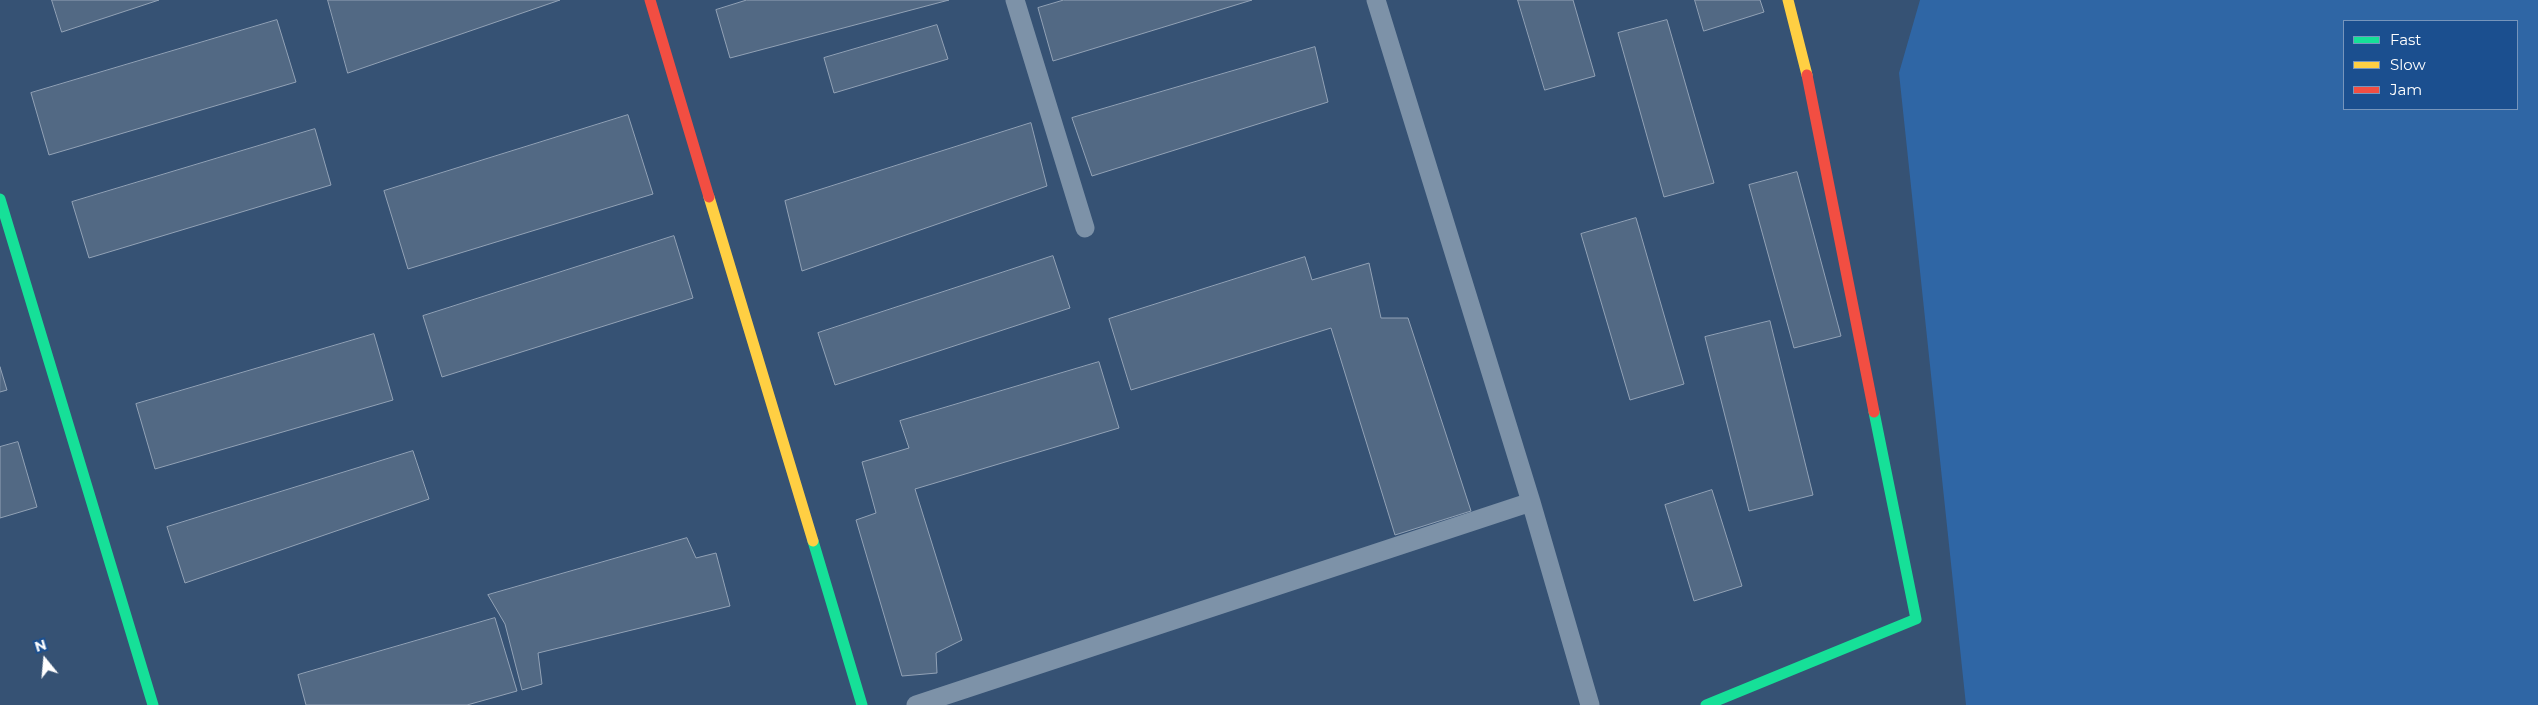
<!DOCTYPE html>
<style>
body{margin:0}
#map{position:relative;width:2538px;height:705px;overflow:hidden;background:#365274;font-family:Montserrat,sans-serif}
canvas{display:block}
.legend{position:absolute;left:2343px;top:20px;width:175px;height:90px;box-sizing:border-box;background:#1b4f8f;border:1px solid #7695bc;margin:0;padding:6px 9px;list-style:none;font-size:15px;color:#fff}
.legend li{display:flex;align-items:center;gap:10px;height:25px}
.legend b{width:25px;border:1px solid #7695bc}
.north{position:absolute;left:20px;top:635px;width:50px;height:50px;-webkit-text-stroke:4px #1b4f8f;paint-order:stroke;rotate:343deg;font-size:14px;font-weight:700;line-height:20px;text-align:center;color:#fff}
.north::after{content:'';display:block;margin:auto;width:18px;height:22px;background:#fff;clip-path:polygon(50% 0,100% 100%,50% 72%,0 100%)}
</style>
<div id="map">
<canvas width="2538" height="705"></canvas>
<ul class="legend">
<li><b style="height:6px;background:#16e098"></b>Fast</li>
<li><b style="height:6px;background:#ffcf43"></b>Slow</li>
<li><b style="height:6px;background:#f24e42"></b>Jam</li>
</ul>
<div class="north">N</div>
</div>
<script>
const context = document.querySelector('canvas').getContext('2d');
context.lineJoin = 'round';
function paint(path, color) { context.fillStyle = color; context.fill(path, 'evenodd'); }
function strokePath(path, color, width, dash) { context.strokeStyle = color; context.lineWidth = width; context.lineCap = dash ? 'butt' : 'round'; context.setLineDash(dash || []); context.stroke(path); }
const green = new Path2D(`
 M1920,0H2538V705H1966L1899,73ZM2344,21H2517V109H2344Z`);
const building = new Path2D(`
 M52,0H159L62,32Z
 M328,0H560L348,73Z
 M747,0H949L730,58L716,10Z
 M1064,0H1252L1053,61L1038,8Z
 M1518,0H1573L1595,76L1545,90Z
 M1695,0H1760L1764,12L1704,31Z
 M277,20L296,82L49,155L31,93Z
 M1667,20L1714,183L1664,197L1618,33Z
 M937,25L948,59L834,93L824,58Z
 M1315,47L1328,102L1092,176L1072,118Z
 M628,115L653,194L408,269L384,191Z
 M1031,123L1047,186L802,271L785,201Z
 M315,129L331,185L89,258L72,202Z
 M1797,172L1841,336L1794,348L1749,185Z
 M1636,218L1684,384L1630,400L1581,234Z
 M674,236L693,298L442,377L423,316Z
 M1053,256L1070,308L835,385L818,333Z
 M1305,257L1312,280L1369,263L1381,318H1408L1471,511L1395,535L1331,328L1131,390L1109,319Z
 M1770,321L1813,495L1749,511L1705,337Z
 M374,334L393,400L155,469L136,404Z
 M1099,362L1119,428L915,489L962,640L936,653L937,673L902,676L856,520L876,513L862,462L909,448L900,421Z
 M0,367L7,390L0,392Z
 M18,442L37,507L0,518V447Z
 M413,451L429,499L185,583L167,527Z
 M1712,490L1742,586L1694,601L1665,505Z
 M687,538L696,558L716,553L730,606L538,653L542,684L522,690L505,624L488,595Z
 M495,618L517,691L467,705H306L298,675Z`);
const lane = new Path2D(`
 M1015,0L1085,228
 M1376,0L1531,502L1590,705
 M916,705L1531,502`);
const fast = new Path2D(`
 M0,199L153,705
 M813,541L862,705
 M1706,705L1916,619L1874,412`);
const slow = new Path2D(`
 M1788,0L1807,75
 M709,197L813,541`);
const jam = new Path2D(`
 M650,0L709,197
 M1807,75L1874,412`);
paint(green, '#2f66a5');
paint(building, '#526984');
strokePath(building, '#92a2b6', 1);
strokePath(lane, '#7d92a8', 19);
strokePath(fast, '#16e098', 11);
strokePath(slow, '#ffcf43', 11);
strokePath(jam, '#f24e42', 11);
</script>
